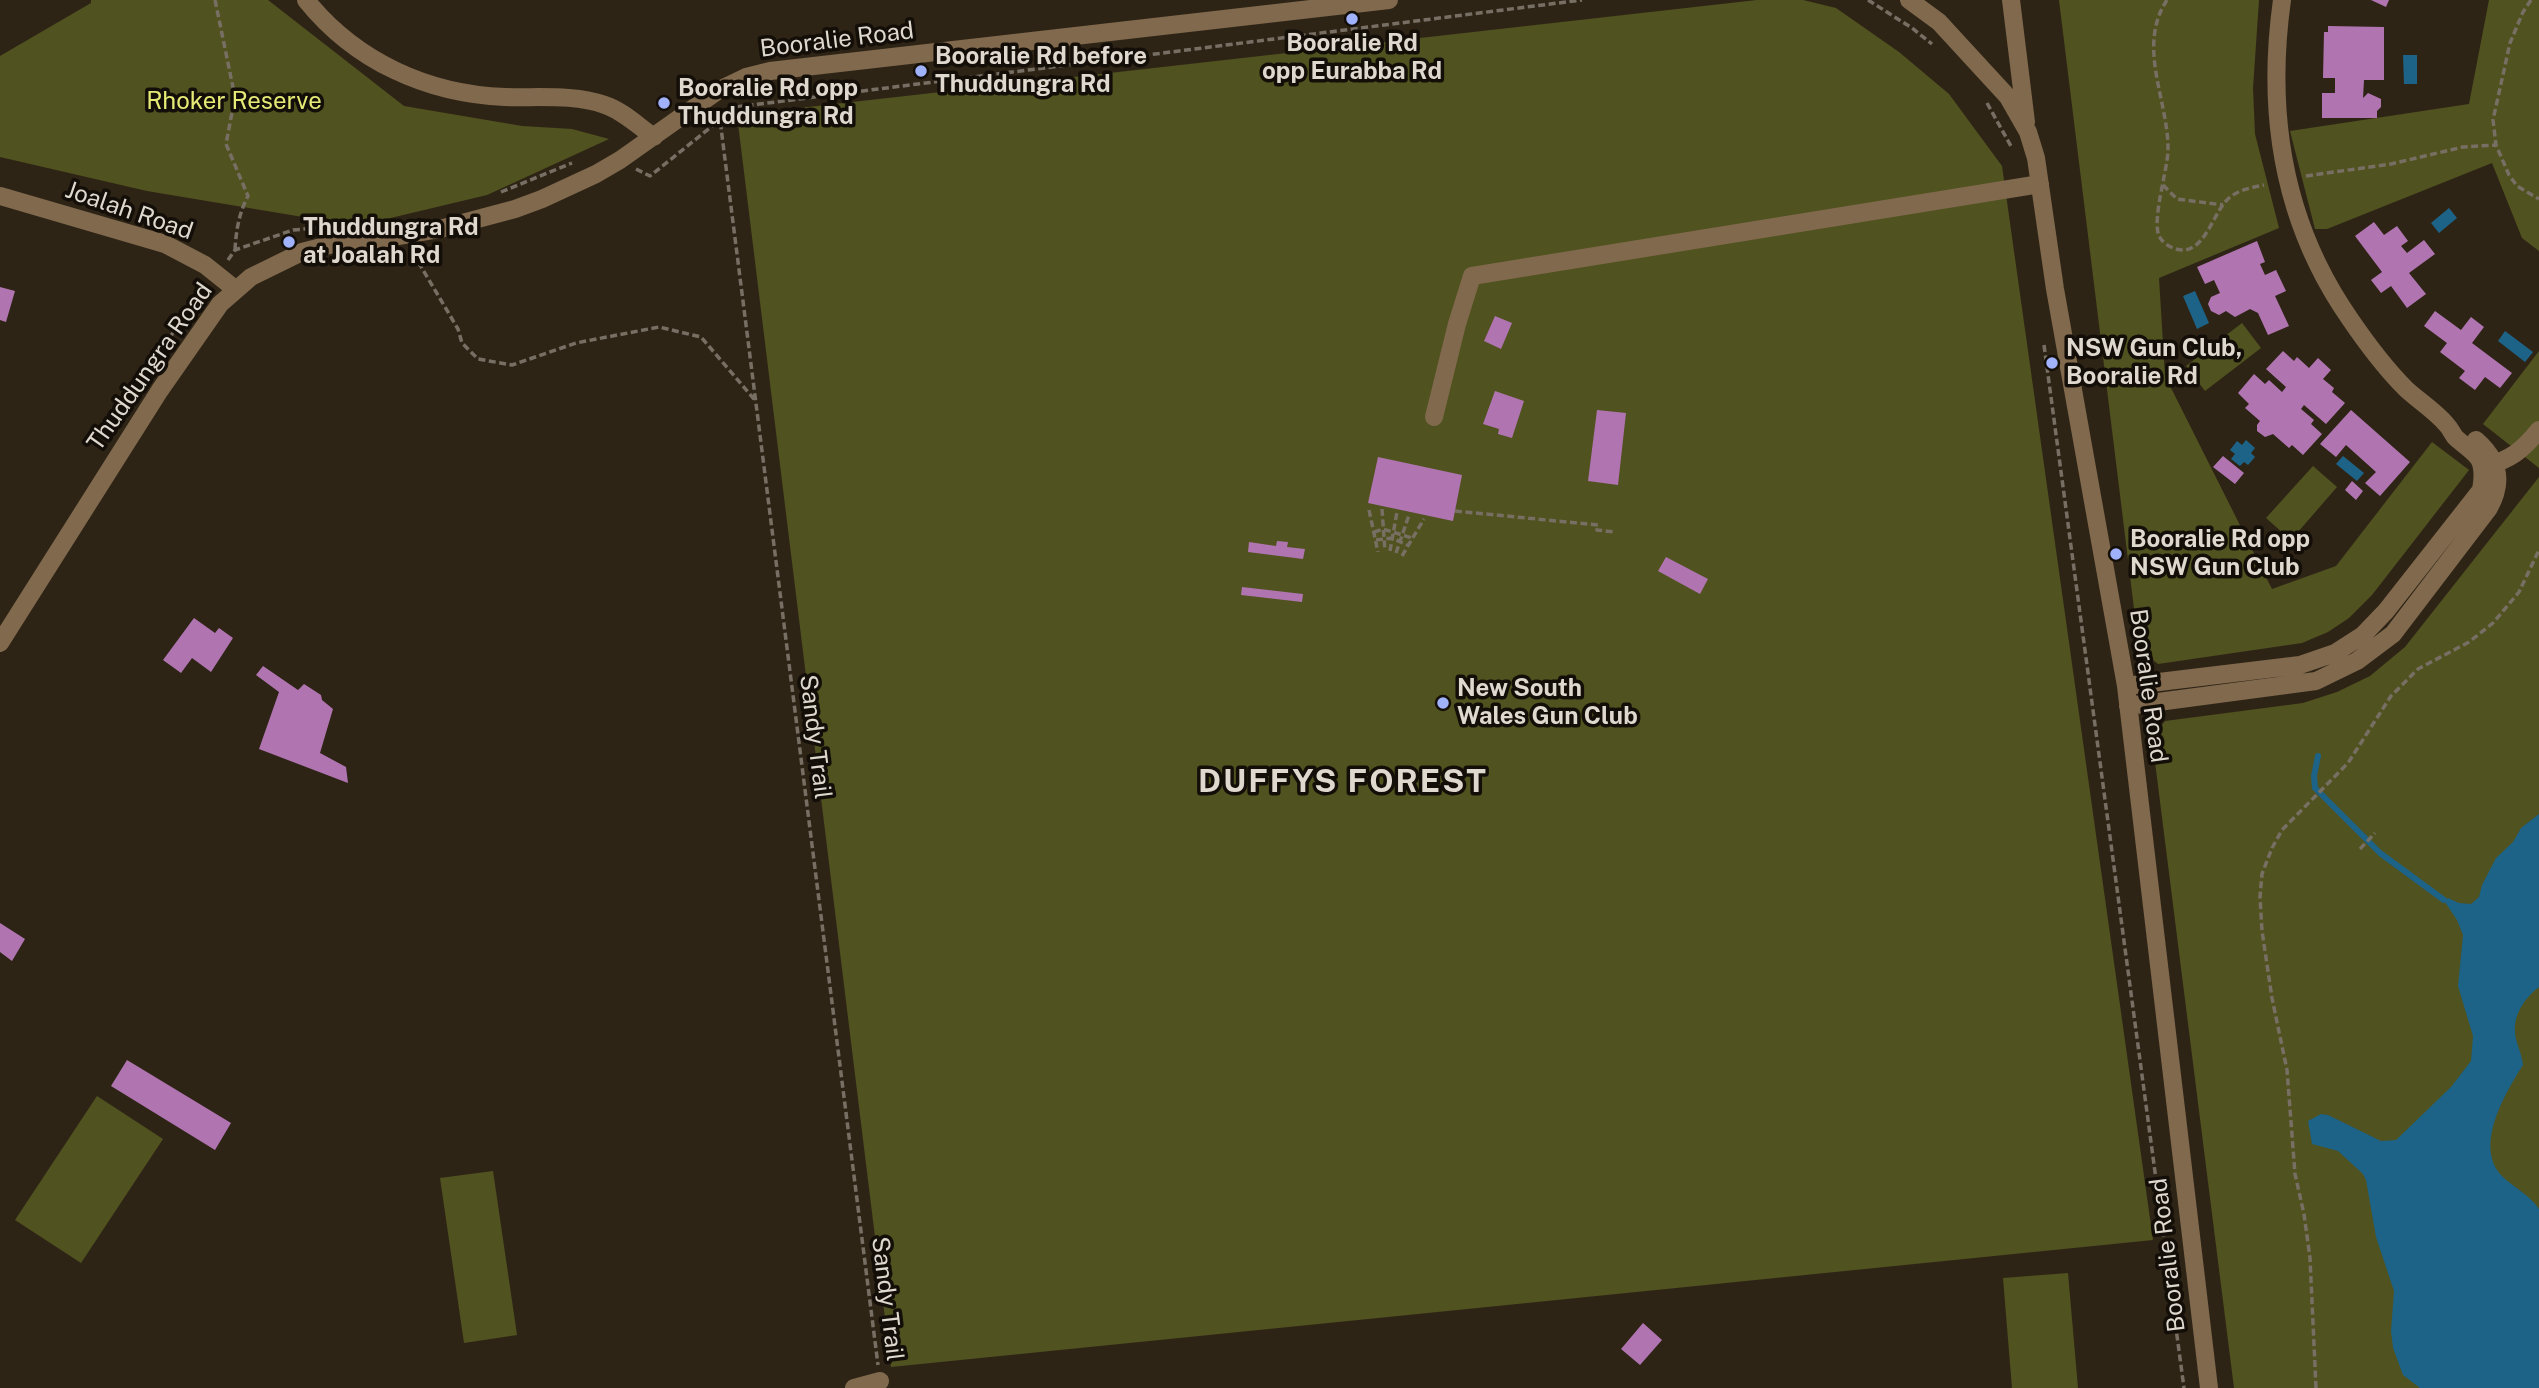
<!DOCTYPE html>
<style>
body{margin:0}
canvas{display:block;background:#2e2416}
</style>
<canvas width="2539" height="1388"></canvas>
<script>
const context = document.querySelector('canvas').getContext('2d');
context.lineJoin = 'round';
function paint(path, color) { context.fillStyle = color; context.fill(path, 'evenodd'); }
function strokePath(path, color, width, dash) { context.strokeStyle = color; context.lineWidth = width; context.lineCap = dash ? 'butt' : 'round'; context.setLineDash(dash || []); context.stroke(path); }
function write(font, color, halo, rows, align = 'center') {
  context.font = font + ' "Public Sans",sans-serif'; context.lineWidth = 7; context.setLineDash([]); context.textBaseline = 'middle'; context.strokeStyle = halo; context.fillStyle = color; for (const [text, x, y, turn = 0] of rows) {
    context.save(); context.translate(x, y); context.rotate((+turn || 0) * Math.PI / 180); context.textAlign = isNaN(turn) ? turn : align; if (halo) context.strokeText(text, 0, 0); context.fillText(text, 0, 0); context.restore();
  }
}
const green = new Path2D(`
 M91,0H268L404,106L522,126L572,129L609,139L487,195L357,226L147,191L0,157V56L91,3Z
 M1757,0H1803L1836,8L1899,52L1949,94L2002,166L2153,1240L891,1367L737,115Z
 M2059,0H2259L2253,88L2255,134L2279,228L2159,278L2165,376L2272,589L2336,566L2432,442L2469,470L2372,595L2349,618L2328,632L2302,643L2158,664L2139,649Z
 M2489,0H2539V251L2522,238L2492,163L2327,229H2315L2290,131L2469,104Z
 M2242,323L2261,348L2205,391L2186,366Z
 M2539,351V468L2483,424Z
 M2313,466L2337,487L2291,540L2266,518Z
 M2539,477V1388H2234L2152,738L2165,721L2303,703L2337,692L2370,676L2405,647Z
 M97,1096L163,1139L81,1263L15,1220Z
 M493,1171L517,1335L464,1343L440,1178Z
 M2068,1273L2078,1388H2012L2003,1278Z`);
const water = new Path2D(`
 M2403,55H2417V84H2404Z
 M2449,208L2457,218L2439,233L2431,223Z
 M2195,291L2209,323L2197,329L2183,296Z
 M2505,331L2533,352L2525,362L2498,341Z
 M2246,440L2255,448L2251,453L2255,457L2248,465L2244,462L2240,466L2231,459L2235,454L2230,450L2237,441L2242,445Z
 M2343,456L2364,473L2357,481L2336,464Z
 M2539,814V987C2526,997 2514,1013 2515,1031C2515,1042 2522,1053 2523,1065C2506,1092 2473,1146 2502,1176C2514,1188 2529,1194 2539,1209V1388H2420L2403,1375L2393,1348L2391,1331L2394,1291L2376,1237L2366,1180L2363,1174L2338,1151L2312,1144L2308,1121L2321,1114L2328,1115L2381,1141L2396,1140L2451,1087L2471,1061L2473,1036L2458,986L2463,935L2457,920L2445,902L2448,898L2459,903L2471,904L2479,897L2482,885L2496,858L2513,842L2521,828Z`);
const stream = new Path2D(`
 M2318,756L2314,776L2315,788L2380,853L2444,900`);
const building = new Path2D(`
 M2371,0H2389L2386,7Z
 M2328,26L2384,27V80H2364L2363,98L2368,93L2381,99V107L2377,111V118H2322V93H2335V78H2323L2324,32H2328Z
 M2374,222L2384,235L2397,226L2408,241L2401,246L2407,253L2424,240L2435,254L2409,273L2426,294L2407,308L2391,286L2381,293L2371,280L2382,272L2355,236Z
 M2257,241L2265,262L2260,264L2265,275L2276,270L2286,291L2275,296L2289,326L2268,335L2258,313L2250,309L2235,317L2226,311L2219,315L2211,311L2208,304L2211,297L2220,293L2214,280L2205,284L2197,267Z
 M0,287L15,291L6,322L0,320Z
 M2435,311L2461,330L2471,317L2484,327L2472,343L2512,373L2500,388L2485,377L2475,390L2459,378L2465,371L2440,352L2447,343L2424,326Z
 M1495,316L1512,323L1501,349L1484,341Z
 M2283,351L2294,361L2297,357L2309,368L2318,358L2331,370L2323,379L2334,388L2332,392L2345,403L2326,424L2304,405L2301,409L2314,420L2311,424L2322,434L2303,455L2292,445L2289,448L2273,434L2265,437L2257,431V425L2260,421L2245,408L2249,404L2238,393L2254,374L2265,384L2269,380L2282,392L2286,387L2266,369Z
 M1495,391L1524,401L1512,438L1498,434L1499,429L1483,424Z
 M1597,410L1626,413L1618,485L1588,481Z
 M2351,410L2410,462L2380,496L2365,483L2376,472L2346,445L2336,457L2320,444Z
 M2223,456L2244,473L2235,484L2213,467Z
 M1378,457L1462,475L1453,521L1368,503Z
 M2352,481L2363,491L2356,500L2345,490Z
 M1277,541L1288,542L1287,547L1305,549L1303,559L1248,552L1249,542L1276,546Z
 M1666,557L1708,579L1700,594L1658,571Z
 M1242,587L1303,594L1302,602L1241,595Z
 M194,618L215,633L219,628L233,638L211,672L192,658L181,673L163,660Z
 M263,666L298,690L304,684L321,695L322,700L333,709L320,753L346,767L348,783L259,749L279,692L256,675Z
 M0,923L25,939L12,961L0,952Z
 M127,1060L231,1123L215,1150L111,1086Z
 M1643,1323L1662,1340L1640,1365L1621,1349Z`);
const path = new Path2D(`
 M215,0L235,97L226,144L248,196C239,213 236,231 235,250
 M1868,0L1912,28L1932,44
 M2167,0C2136,47 2169,101 2168,151C2167,172 2152,219 2159,236C2162,242 2169,247 2176,249C2203,257 2212,216 2226,201C2236,190 2250,188 2264,185
 M2531,0L2523,12L2510,43L2493,120L2496,145L2509,175L2517,186L2539,199
 M1987,103L2012,148
 M719,112L878,1365
 M636,169L650,176L736,107L1582,0
 M2306,176L2391,164L2463,147L2496,145
 M2163,185L2177,199L2223,205
 M501,192L572,163
 M413,253L458,329L462,343L478,359L512,365L576,343L659,327L701,337L754,399
 M228,260L235,250L293,230L316,228
 M2044,345L2184,1388
 M160,354L188,308L206,288
 M1382,509L1385,551
 M1369,510L1378,552
 M1455,511L1598,525L1597,530L1614,532
 M1374,532L1383,529L1412,538
 M1376,540L1392,538L1407,545
 M1390,551L1397,512
 M1396,553L1409,515
 M1402,556L1424,519
 M2360,849L2375,833
 M2316,1388L2310,1258L2304,1214L2295,1174L2287,1070L2272,998L2262,931L2260,897L2262,874L2272,848L2282,830L2348,763L2391,696L2418,669L2469,642L2493,623L2519,592L2539,550`);
const minor = new Path2D(`
 M306,0C355,61 427,94 505,97C537,98 575,94 605,105C623,111 638,126 654,137
 M1909,0L1939,22L2008,97L2028,132L2036,158L2055,289L2126,686L2209,1388
 M2011,0L2026,122
 M0,196L165,244L205,265L235,289
 M1434,417L1457,324L1472,276L2040,184
 M2485,467C2511,459 2522,451 2539,430
 M0,643L160,390L220,304L251,277L302,252L329,245L382,239L440,229L515,209L542,199L596,174L620,160L719,90L746,77L770,71L1389,0
 M2126,686L2300,665L2335,653L2363,635L2386,611L2481,490C2483,479 2484,468 2479,459C2473,450 2463,445 2455,437C2452,433 2450,428 2446,424C2435,411 2419,401 2406,389C2385,368 2367,344 2350,319C2283,223 2266,114 2282,0
 M2128,706L2316,681L2357,661L2393,634L2489,508C2504,481 2499,460 2476,440
 M854,1388L880,1381`);
const markers = [
 [1352,19,7,"#a1b2fd"],
 [921,71,7,"#a1b2fd"],
 [664,103,7,"#a1b2fd"],
 [289,242,7,"#a1b2fd"],
 [2052,363,7,"#a1b2fd"],
 [2116,554,7,"#a1b2fd"],
 [1443,703,7,"#a1b2fd"]
];
const streetNames = [
 ["Booralie Road",837,40,-7],
 ["Joalah Road",129,211,19],
 ["Thuddungra Road",150,367,-55],
 ["Booralie Road",2148,686,82],
 ["Sandy Trail",815,737,83],
 ["Booralie Road",2168,1255,-97],
 ["Sandy Trail",887,1299,83]
];
const poiNames = [
 ["Booralie Rd",1352,44,"center"],
 ["opp Eurabba Rd",1352,72,"center"],
 ["Booralie Rd before",935,57],
 ["Thuddungra Rd",935,85],
 ["Booralie Rd opp",678,89],
 ["Thuddungra Rd",678,117],
 ["Thuddungra Rd",303,228],
 ["at Joalah Rd",303,256],
 ["NSW Gun Club,",2066,349],
 ["Booralie Rd",2066,377],
 ["Booralie Rd opp",2130,540],
 ["NSW Gun Club",2130,568],
 ["New South",1457,689],
 ["Wales Gun Club",1457,717]
];
const parkNames = [
 ["Rhoker Reserve",234,102]
];
const districtNames = [
 ["DUFFYS FOREST",1343,782]
];
paint(green, '#50521f');
paint(water, '#1d6387');
strokePath(stream, '#1d6387', 6);
paint(building, '#b075b1');
strokePath(path, '#776f63', 3.5, [7, 3.5]);
strokePath(minor, '#80694d', 18);
for (const [x, y, r, color] of markers) { const dot = new Path2D(); dot.arc(x, y, r, 0, 2 * Math.PI); context.fillStyle = color; context.fill(dot); strokePath(dot, '#130e08', 2.5); }
write('24px', '#dfd8cf', '#130e08', streetNames);
write('bold 24px', '#dfd8cf', '#130e08', poiNames, 'left');
write('24px', '#e6eb76', '#130e08', parkNames);
context.letterSpacing = '2px';
write('bold 32px', '#dfd8cf', '#130e08', districtNames);
context.letterSpacing = '0px';
</script>
